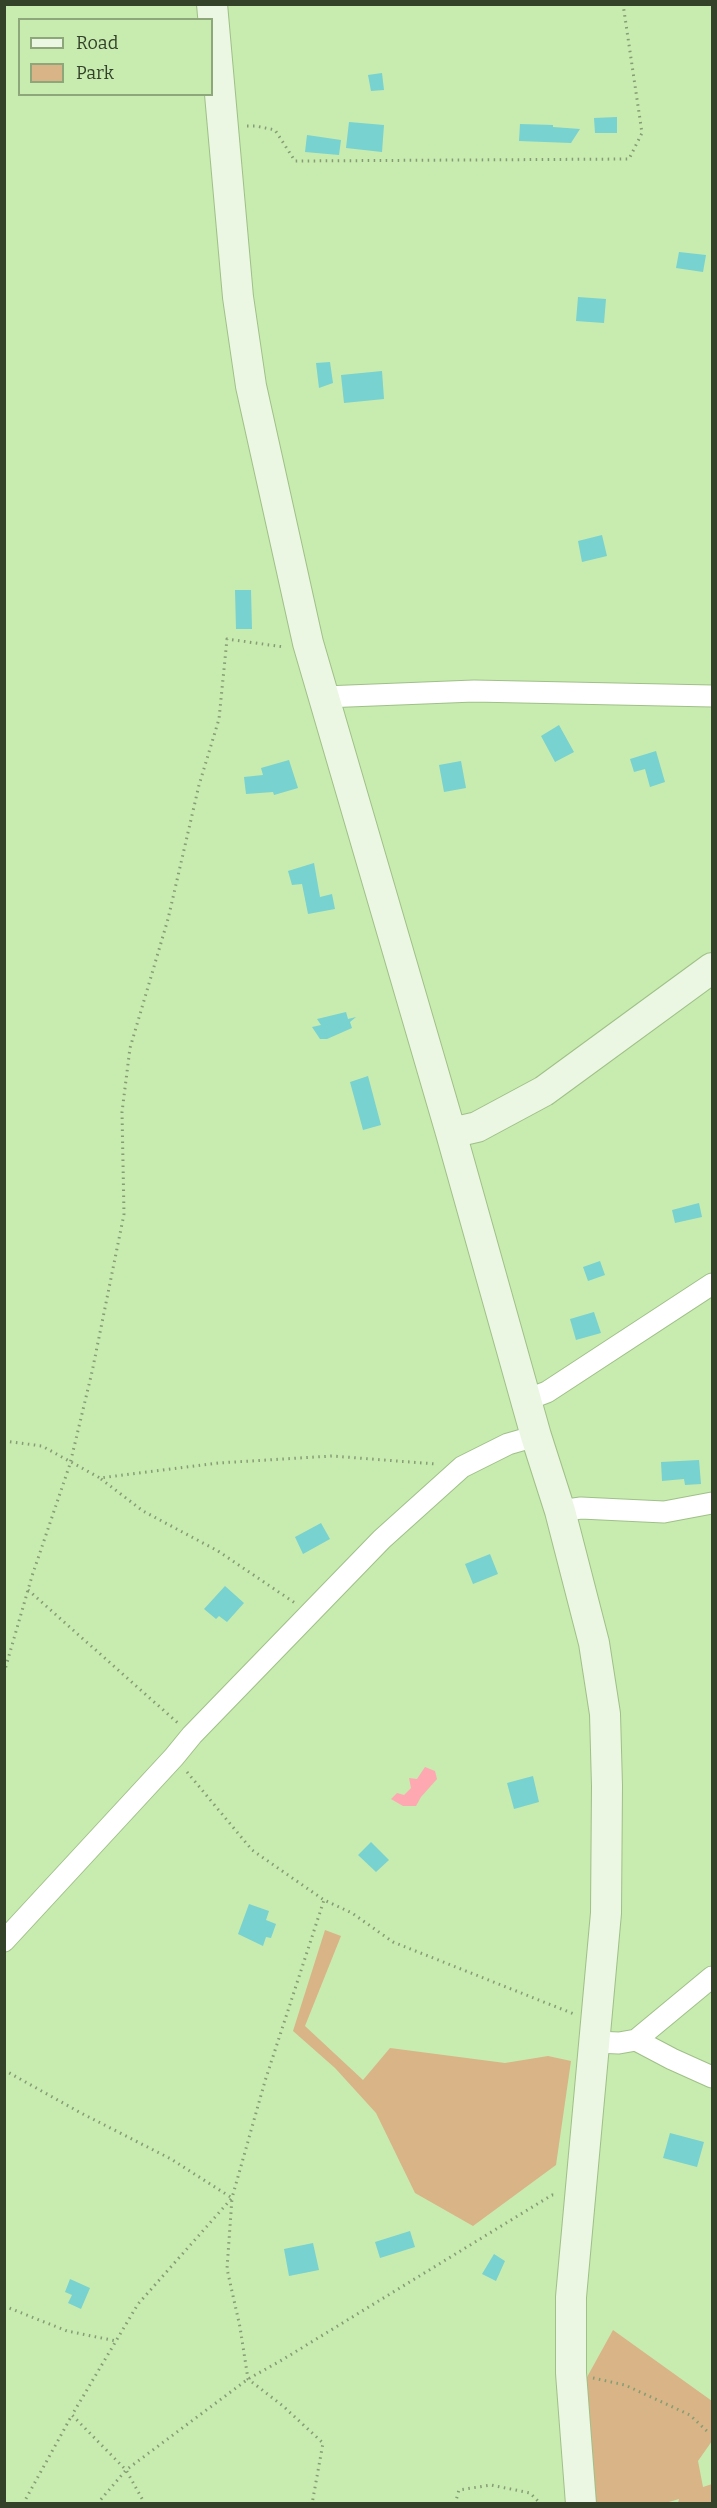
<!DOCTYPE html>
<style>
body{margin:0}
#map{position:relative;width:717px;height:2508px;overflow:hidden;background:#c8ebb0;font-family:Bitter,serif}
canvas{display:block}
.frame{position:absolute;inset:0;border:6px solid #34422a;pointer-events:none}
.legend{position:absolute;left:18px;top:18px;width:195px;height:78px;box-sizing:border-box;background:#c8ebb0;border:2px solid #8da77a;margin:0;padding:8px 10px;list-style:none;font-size:18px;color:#34422a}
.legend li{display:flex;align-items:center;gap:12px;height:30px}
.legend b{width:30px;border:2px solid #8da77a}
</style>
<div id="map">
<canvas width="717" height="2508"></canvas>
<div class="frame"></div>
<ul class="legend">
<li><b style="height:8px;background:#ebf7e3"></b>Road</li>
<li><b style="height:16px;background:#d9b487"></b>Park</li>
</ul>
</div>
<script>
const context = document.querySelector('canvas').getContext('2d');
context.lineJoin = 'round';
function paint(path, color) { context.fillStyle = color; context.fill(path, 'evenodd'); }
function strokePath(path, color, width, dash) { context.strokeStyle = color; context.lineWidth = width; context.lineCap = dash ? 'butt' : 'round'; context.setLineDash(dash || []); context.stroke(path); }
const green = new Path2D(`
 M325,1930L341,1936L305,2026L363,2080L390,2048L505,2063L548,2056L571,2061L556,2165L473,2226L415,2193L376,2113L335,2068L293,2031Z
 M613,2330L712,2401V2441L698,2461L703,2487L712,2484V2503H678L679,2499L662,2504L596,2502L581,2388Z`);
const water = new Path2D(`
 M425,1767L435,1771L437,1779L421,1797L416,1806H403L391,1799L397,1793L404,1795L411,1788L409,1778L417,1779Z`);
const building = new Path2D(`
 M382,73L384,90L371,91L368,75Z
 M617,117V133H595L594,118Z
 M349,122L384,125L382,152L346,148Z
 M520,124L553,125V127L580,129L571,143L519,141Z
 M307,135L341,140L339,155L305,152Z
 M679,252L706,255L703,272L676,268Z
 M578,297L606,299L604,323L576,321Z
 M330,362L333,383L319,388L316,363Z
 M382,371L384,399L344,403L341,375Z
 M602,535L607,556L582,562L578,541Z
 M235,590H251L252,629H236Z
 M559,725L574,752L555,762L541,736Z
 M656,751L665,782L650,787L645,769L634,772L630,759Z
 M289,760L298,788L274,795L273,792L246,794L244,777L263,775L261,768Z
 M461,761L466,788L444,792L439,765Z
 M314,863L320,897L332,894L335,909L308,914L302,884L292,885L288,871Z
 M346,1012L348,1019L356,1017L350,1022L352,1028L327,1039H320L312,1027L321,1025L317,1019Z
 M368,1076L381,1125L363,1130L350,1082Z
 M699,1203L702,1217L675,1223L672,1210Z
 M600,1261L605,1275L588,1281L583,1267Z
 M594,1312L601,1333L576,1340L570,1319Z
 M699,1460L701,1484L685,1485L684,1479L662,1481L661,1462Z
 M321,1523L330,1539L303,1554L295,1537Z
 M490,1554L498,1574L473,1584L465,1564Z
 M225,1586L244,1603L227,1622L219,1616L216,1619L204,1609Z
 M533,1776L539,1802L514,1809L507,1783Z
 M371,1842L389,1860L376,1872L358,1855Z
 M249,1904L269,1911L266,1920L276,1924L271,1938L266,1937L263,1946L238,1934Z
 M670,2133L704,2142L697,2167L663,2158Z
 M410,2231L415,2247L380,2258L375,2242Z
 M313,2243L319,2270L289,2276L284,2249Z
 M494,2254L505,2261L496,2281L482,2274Z
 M70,2279L90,2288L81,2309L68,2303L72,2295L65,2292Z`);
const path = new Path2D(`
 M247,126H256L275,130L295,161L629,159L642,133L623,4
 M4,1441L42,1446L100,1478L218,1463L332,1456L436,1464
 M101,1479L143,1511L218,1551L295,1603
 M28,1590L179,1724
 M4,1673L32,1576L70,1464L92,1372L124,1214L122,1112L130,1048L168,919L199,785L219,719L227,639L284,647
 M187,1772L252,1850L324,1900L352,1913L393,1942L574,2014
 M4,2070L81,2113L171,2159L232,2198L227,2269L240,2327L248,2379L283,2406L323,2443L312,2504
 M4,2306L67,2331L116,2341
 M593,2378L625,2385L690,2415L710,2434
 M23,2504L72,2415
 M97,2504L126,2470L248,2379L282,2360L552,2195H556
 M145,2504L126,2470L72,2415L138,2304L232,2198L265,2081L324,1900
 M455,2504L459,2490L491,2485L530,2493L541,2504`);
const street = new Path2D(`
 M324,697L474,691L712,696
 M526,1400L547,1392L712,1284
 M560,1511L581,1508L664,1512L712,1503
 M4,1941L174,1757L192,1735L382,1539L462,1467L508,1444L536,1436
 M636,2040L672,2059L712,2077
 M595,2042L619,2043L636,2040L712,1977`);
const secondary = new Path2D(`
 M212,4L238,297L251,386L308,643L451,1133L536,1436L560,1511L594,1643L605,1714L607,1786L606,1913L571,2297V2373L581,2504
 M451,1133L477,1127L544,1091L712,968`);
paint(green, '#d9b487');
paint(water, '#fea8b1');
paint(building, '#78d2cf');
strokePath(street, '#9fc087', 23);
strokePath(secondary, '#9fc087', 32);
strokePath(path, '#849d72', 3, [1.5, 4.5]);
strokePath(street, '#fff', 21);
strokePath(secondary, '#ebf7e3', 30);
</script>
